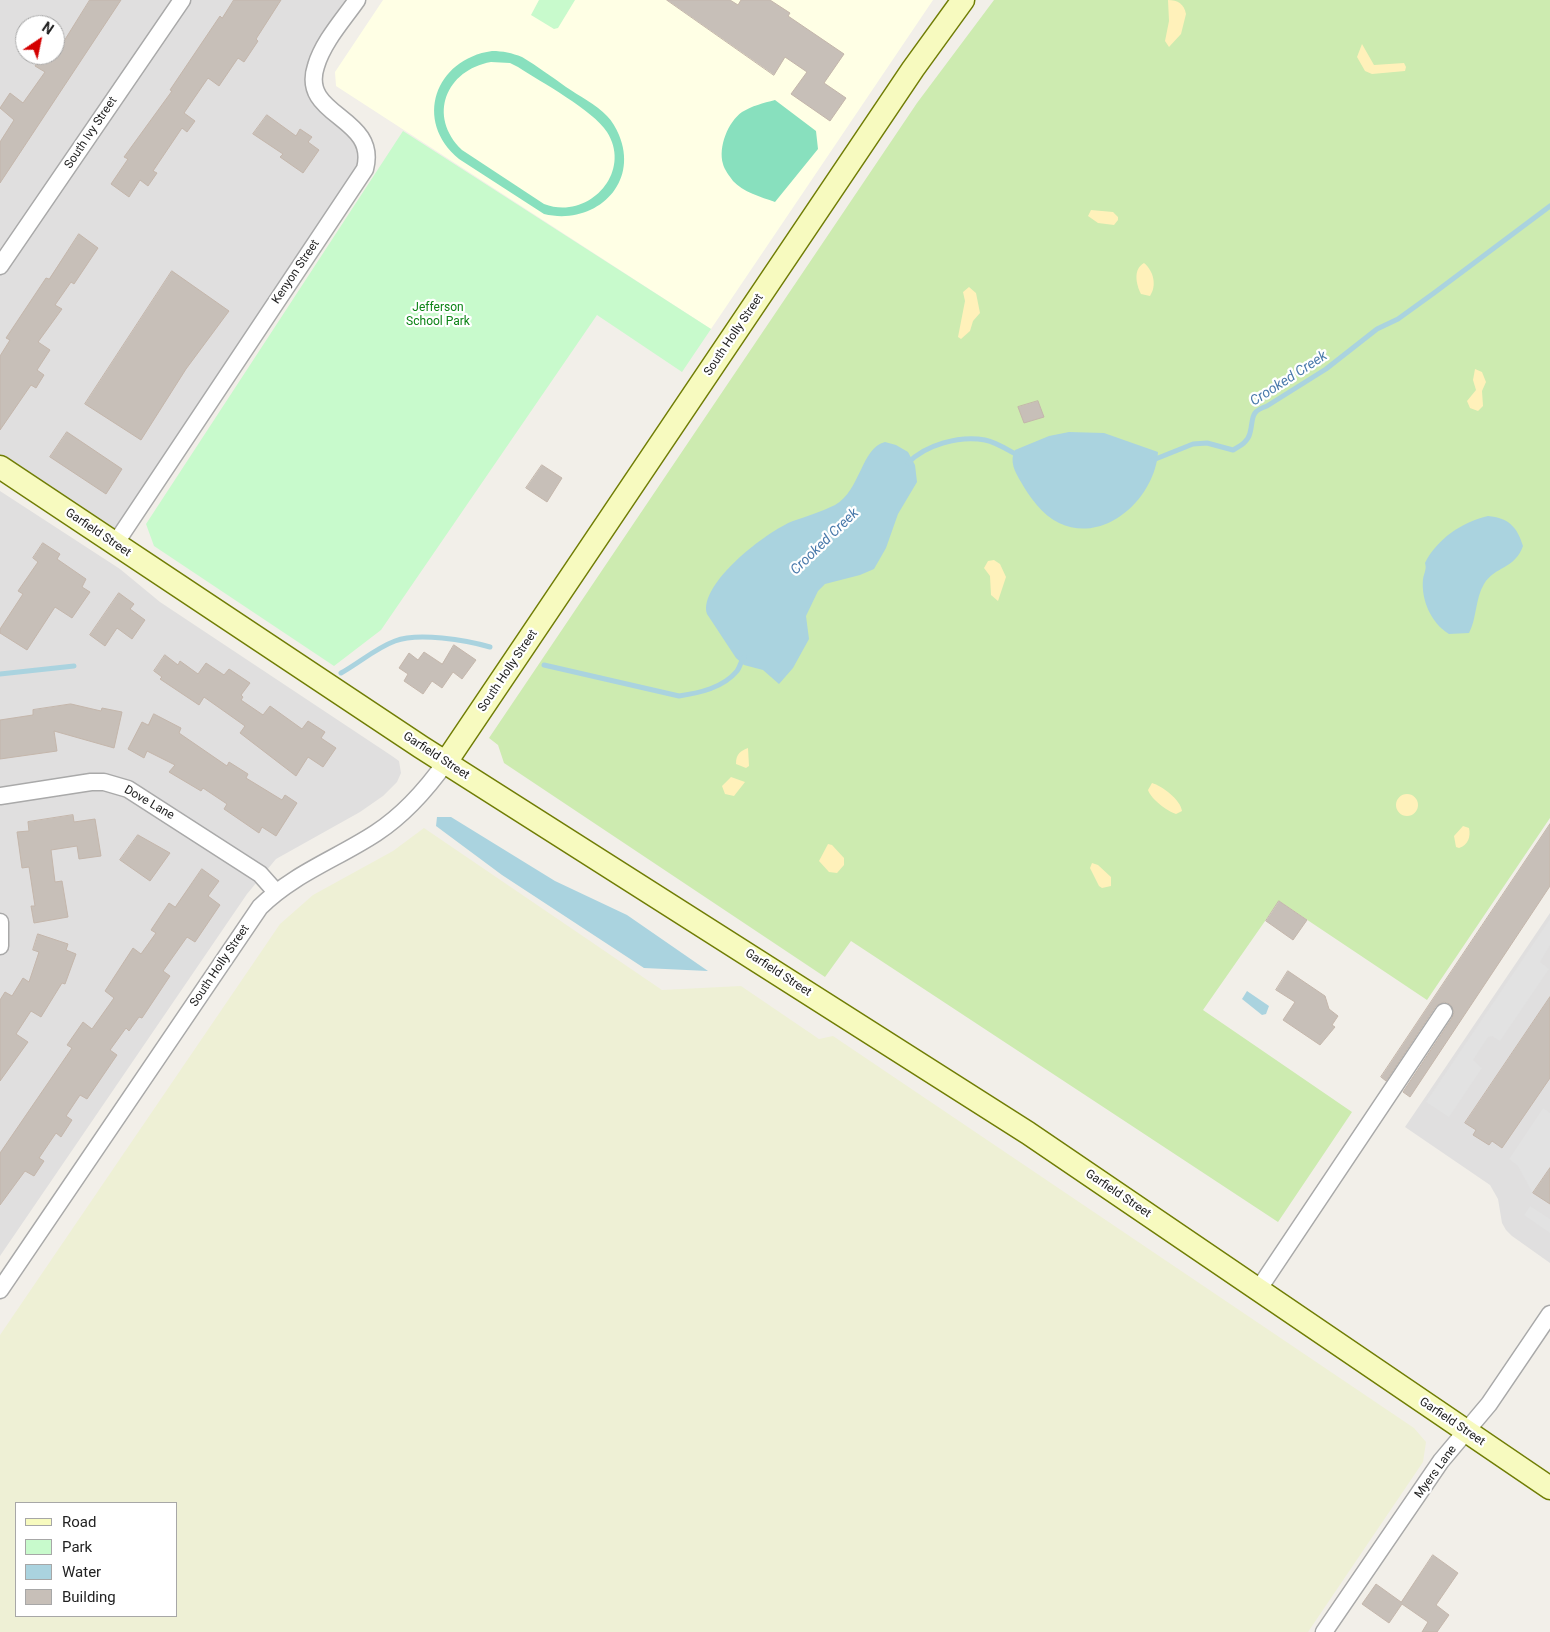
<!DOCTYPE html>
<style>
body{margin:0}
#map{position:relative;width:1550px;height:1632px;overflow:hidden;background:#f2efe9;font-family:Roboto,sans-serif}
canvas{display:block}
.legend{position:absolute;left:15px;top:1502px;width:162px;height:115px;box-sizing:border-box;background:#fff;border:1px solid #a7a7a7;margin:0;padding:6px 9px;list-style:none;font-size:15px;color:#222}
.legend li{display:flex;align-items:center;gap:10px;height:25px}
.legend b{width:25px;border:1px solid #a7a7a7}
.north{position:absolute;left:15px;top:15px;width:50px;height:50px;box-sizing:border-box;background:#fff;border:1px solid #a7a7a7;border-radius:50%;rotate:34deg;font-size:14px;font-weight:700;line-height:20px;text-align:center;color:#222}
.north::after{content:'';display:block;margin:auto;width:18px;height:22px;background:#d40000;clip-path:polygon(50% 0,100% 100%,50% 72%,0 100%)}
</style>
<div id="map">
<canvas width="1550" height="1632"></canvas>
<ul class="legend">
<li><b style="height:6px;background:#f7fabf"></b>Road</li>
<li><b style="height:14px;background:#c8facc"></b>Park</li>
<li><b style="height:14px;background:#aad3df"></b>Water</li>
<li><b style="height:14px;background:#c7bfb8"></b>Building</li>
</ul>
<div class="north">N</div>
</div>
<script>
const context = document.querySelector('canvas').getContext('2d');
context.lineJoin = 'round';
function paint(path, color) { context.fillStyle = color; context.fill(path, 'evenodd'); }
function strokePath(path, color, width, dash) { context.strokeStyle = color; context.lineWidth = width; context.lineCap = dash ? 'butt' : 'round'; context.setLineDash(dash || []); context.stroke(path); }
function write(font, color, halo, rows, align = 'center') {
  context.font = font + ' Roboto,sans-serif'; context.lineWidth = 4.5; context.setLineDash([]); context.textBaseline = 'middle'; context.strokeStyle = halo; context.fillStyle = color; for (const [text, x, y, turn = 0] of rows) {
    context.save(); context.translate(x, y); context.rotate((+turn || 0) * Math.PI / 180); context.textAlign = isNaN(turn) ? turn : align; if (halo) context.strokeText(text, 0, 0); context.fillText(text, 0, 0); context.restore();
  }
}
const residential = new Path2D(`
 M0,0H357L314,79L368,159L115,544L0,467ZM25,25H55V55H25Z
 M0,491L120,569L160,602L392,756L399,761L401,773L397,782L383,796L360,812L276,859L247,894L0,1256Z
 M1550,913V1263L1512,1236L1506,1230L1502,1223L1498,1199L1490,1185L1405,1127Z`);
const education = new Path2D(`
 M383,0H933L711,329L336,86L335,72Z`);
const farmland = new Path2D(`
 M424,828L662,990L741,986L819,1039L833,1036L1414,1428L1426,1442L1423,1462L1308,1632H0V1335L280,924L313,895L393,851ZM16,1503H176V1616H16Z`);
const grass = new Path2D(`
 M994,0H1550V818L1427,1000L1279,901L1203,1010L1352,1112L1278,1222L851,941L825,977L504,763L498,745L489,738L917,103Z`);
const sand = new Path2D(`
 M1168,0C1178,0 1184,4 1186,14L1181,34L1169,47L1165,41L1169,21Z
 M1362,44L1374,65L1404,63L1406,67L1405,71L1372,74L1365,71L1357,57Z
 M1091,210L1113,212L1118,217V220L1114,225L1098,223L1088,216Z
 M1144,263C1154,271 1157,286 1150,296L1141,294C1136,284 1133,269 1144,263Z
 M969,287L976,293L980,313L973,321L970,331L961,339L958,337L965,301L963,292Z
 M1475,369L1482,372L1486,382L1482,391L1483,406L1478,411L1470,408L1467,401L1476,390L1473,380Z
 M994,560L1000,564L1006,577L998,601L991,595L990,576L984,568L988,561Z
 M748,748L749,766L746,768L736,764C736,753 741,751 748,748Z
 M731,777L745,782L734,796L725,794L722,786Z
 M1152,783C1162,786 1181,800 1182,811L1176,814C1167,811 1151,799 1148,790Z
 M1396 805a11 11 0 1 1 22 0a11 11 0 1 1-22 0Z
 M1463,826L1469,828C1471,837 1468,845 1459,848L1456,847L1454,836Z
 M828,844L832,845L844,858V865L837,873L829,872L819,861Z
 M1092,863L1098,865L1111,877V886L1102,888L1099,886L1090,868Z`);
const park = new Path2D(`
 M539,0H575L558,28L554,29L531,15Z
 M403,131L711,329L682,372L597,315L381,630L334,666L154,546L146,524Z`);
const pitch = new Path2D(`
 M492,51C503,51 512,53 522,57C537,66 552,77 566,87C579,96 596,104 607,116C612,121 616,128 619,135C640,186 593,226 544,214L459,159C413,121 435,59 492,51ZM491,62L510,63L518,67C541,82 593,110 607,132C633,173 588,221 544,204L462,150C427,116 446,70 491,62Z
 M775,100L816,131L818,149L775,202C761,197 743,192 733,181C730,177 724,169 723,164C718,147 728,122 742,112C752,106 763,103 775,100Z`);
const parking = new Path2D(`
 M1550,919V945L1540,962L1549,969L1500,1041L1492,1036L1488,1037L1473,1060L1482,1068L1449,1117L1426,1102Z
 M1543,1108L1550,1113V1184L1541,1197L1531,1190L1518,1166L1509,1159Z
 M1530,1206L1550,1219V1233L1524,1215Z`);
const water = new Path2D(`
 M1069,432L1104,433L1158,452C1155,498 1105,545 1059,523C1042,515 1029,496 1021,482C1015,472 1009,461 1015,450L1049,436Z
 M885,442L896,445L908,452L915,465L917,482L898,514L886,548L874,569L860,575L825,584L818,591L806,616L809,639L793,668L779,684L763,670L744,665L736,658L707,614C698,584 767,531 793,521C807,516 821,512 835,505C861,490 861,448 885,442Z
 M1488,516C1508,518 1517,526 1523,546C1515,569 1495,566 1484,584C1475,599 1477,618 1469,633L1449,634C1431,623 1421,600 1423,579C1424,573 1427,569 1425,563C1437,539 1462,522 1488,516Z
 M437,817H451L555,881L627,915L708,971L644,968L502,875L436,826Z
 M1247,991L1269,1006L1266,1014L1262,1015L1242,999Z`);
const stream = new Path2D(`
 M1153,460L1193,444L1207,443L1233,450C1240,446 1248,442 1250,433C1254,418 1249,412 1267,406L1326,369L1377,329L1398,319L1434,293L1550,206
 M908,463C925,445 960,435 985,440C996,442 1008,450 1017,455
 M544,665L679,696C699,693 723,688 737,671C740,667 741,661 744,657
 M341,673C359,663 376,648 395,641C418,632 466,640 490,647
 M0,674L74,666`);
const building = new Path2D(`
 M90,0H121L0,183V142L14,120L0,108L10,93L23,103L45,72L35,66L42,55H55Z
 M234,0H281L256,39L258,41L244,62L238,58L219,86L208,78L184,113L195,121L187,132L182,128L153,171L157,173L148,186L140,180L129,197L111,184L128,159L124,157L172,91L170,90L220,16L222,18Z
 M667,0H730L738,5L741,0H770L790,13L788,16L844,54L824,83L846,98L830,121L791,94L807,72L785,57L774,75Z
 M267,115L296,136L300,129L312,137L308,142L319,150L303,173L280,157L283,154L253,134Z
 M79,234L98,248L74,284L71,282L55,305L62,309L38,342L50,350L37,370L44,375L36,388L31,385L0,430V356L10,340L6,338L46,278L49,279Z
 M172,271L229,311L186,369L141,440L85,404Z
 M1038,401L1044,417L1024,423L1018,407Z
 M67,432L122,469L106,494L50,457Z
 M542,465L562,478L547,502L526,488Z
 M43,543L60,554L57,559L86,579L82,587L90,592L72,618L55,607L27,650L0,633V629L23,594L18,591L38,562L33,558Z
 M119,593L134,604L130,609L145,620L132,639L117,628L105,646L90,635Z
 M454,645L476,660L462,679L453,672L442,688L432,681L423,694L404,681L408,674L399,668L409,653L418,660L424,652L442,664Z
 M165,655L178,665L180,661L198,674L206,663L224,675L229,669L250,683L241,695L243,697L241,700L263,715L270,706L302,729L308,721L325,732L321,738L336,748L323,767L308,757L296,776L240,733L245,726L204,697L199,705L160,679L162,677L154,671Z
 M71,704L101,711L102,708L122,712L114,748L54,731L57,751L0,759V720L33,715V710Z
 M154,714L181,728L179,733L227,766L229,762L248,774L246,778L282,800L285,795L297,803L276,836L262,827L259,833L224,809L227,804L203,788L201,791L169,772L175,765L147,751L144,758L128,749L142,722L148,725Z
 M73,815L74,822L95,819L101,856L79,859L77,846L51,850L55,882L62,881L68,917L34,923L31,906H35L29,867L22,868L17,832L29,831L28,822Z
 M1550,824V886L1410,1097L1403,1092L1452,1018L1454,1012L1450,1004L1444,1002L1436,1006L1386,1081L1381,1077Z
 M138,835L170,853L150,881L120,860Z
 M202,869L219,881L208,896L220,905L195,942L187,937L163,971L170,976L142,1018L139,1017L129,1031L126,1028L110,1050L117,1055L87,1099L80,1095L66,1116L72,1120L61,1137L56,1133L39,1158L44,1161L34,1176L25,1171L0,1205V1153L72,1048L67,1045L83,1022L92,1029L114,998L105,991L133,948L141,954L156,933L151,930L169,903L175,907Z
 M1279,901L1307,920L1293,940L1266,921Z
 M38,934L68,944L66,950L76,954L65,984L62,983L41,1017L31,1011L16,1034L28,1042L0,1081V1000L5,992L12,996L23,978L29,982L39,952L33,950Z
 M1288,971L1325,996L1329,1009L1338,1016L1332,1025L1335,1027L1320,1045L1283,1020L1295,1002L1276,990Z
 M1550,997V1078L1502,1148L1492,1141L1489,1145L1473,1135L1476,1130L1465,1123Z
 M1550,1168V1204L1533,1193Z
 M1433,1555L1458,1573L1436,1605L1449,1615L1437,1632H1422L1428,1622L1402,1604L1389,1623L1362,1604L1376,1584L1401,1602Z`);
const street = new Path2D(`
 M0,266L182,0
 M115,544L365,169C379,116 299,117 316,66C323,42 343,20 357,0
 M0,796L91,782H104L128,789L260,874L276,892
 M0,922V946
 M0,1290L260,907C293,874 338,858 376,833C405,814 426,790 446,762
 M1258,1290L1444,1012
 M1324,1632L1441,1461L1489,1404L1550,1314`);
const secondary = new Path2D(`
 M0,467L421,747L1028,1133L1550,1488
 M446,762L913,69L963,0`);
const streetNames = [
 ["South Ivy Street",91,133,-56],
 ["Kenyon Street",296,272,-56],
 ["South Holly Street",734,335,-56],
 ["Garfield Street",98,533,34],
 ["South Holly Street",508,671,-56],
 ["Garfield Street",436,756,33],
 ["Dove Lane",149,803,30],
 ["South Holly Street",220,966,-56],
 ["Garfield Street",778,973,33],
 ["Garfield Street",1118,1194,34],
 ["Garfield Street",1452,1422,34],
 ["Myers Lane",1436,1472,-54]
];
const parkNames = [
 ["Jefferson",438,308],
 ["School Park",438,322]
];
const waterNames = [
 ["Crooked Creek",1289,379,-33],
 ["Crooked Creek",825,542,-44]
];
paint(residential, '#e0dfdf');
paint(education, '#ffffe5');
paint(farmland, '#eef0d5');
paint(grass, '#cdebb0');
paint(sand, '#fff1ba');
paint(park, '#c8facc');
paint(pitch, '#88e0be');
paint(parking, '#e2e2e2');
paint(water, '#aad3df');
strokePath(stream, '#aad3df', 5);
paint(building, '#c7bfb8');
strokePath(building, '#c4b6ab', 1);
strokePath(street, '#a9a9a9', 19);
strokePath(secondary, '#707d05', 25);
strokePath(street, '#fff', 16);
strokePath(secondary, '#f7fabf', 22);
write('12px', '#222', '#fff', streetNames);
write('12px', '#0c8416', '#fff', parkNames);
write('italic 14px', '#4a7aab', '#fff', waterNames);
</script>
